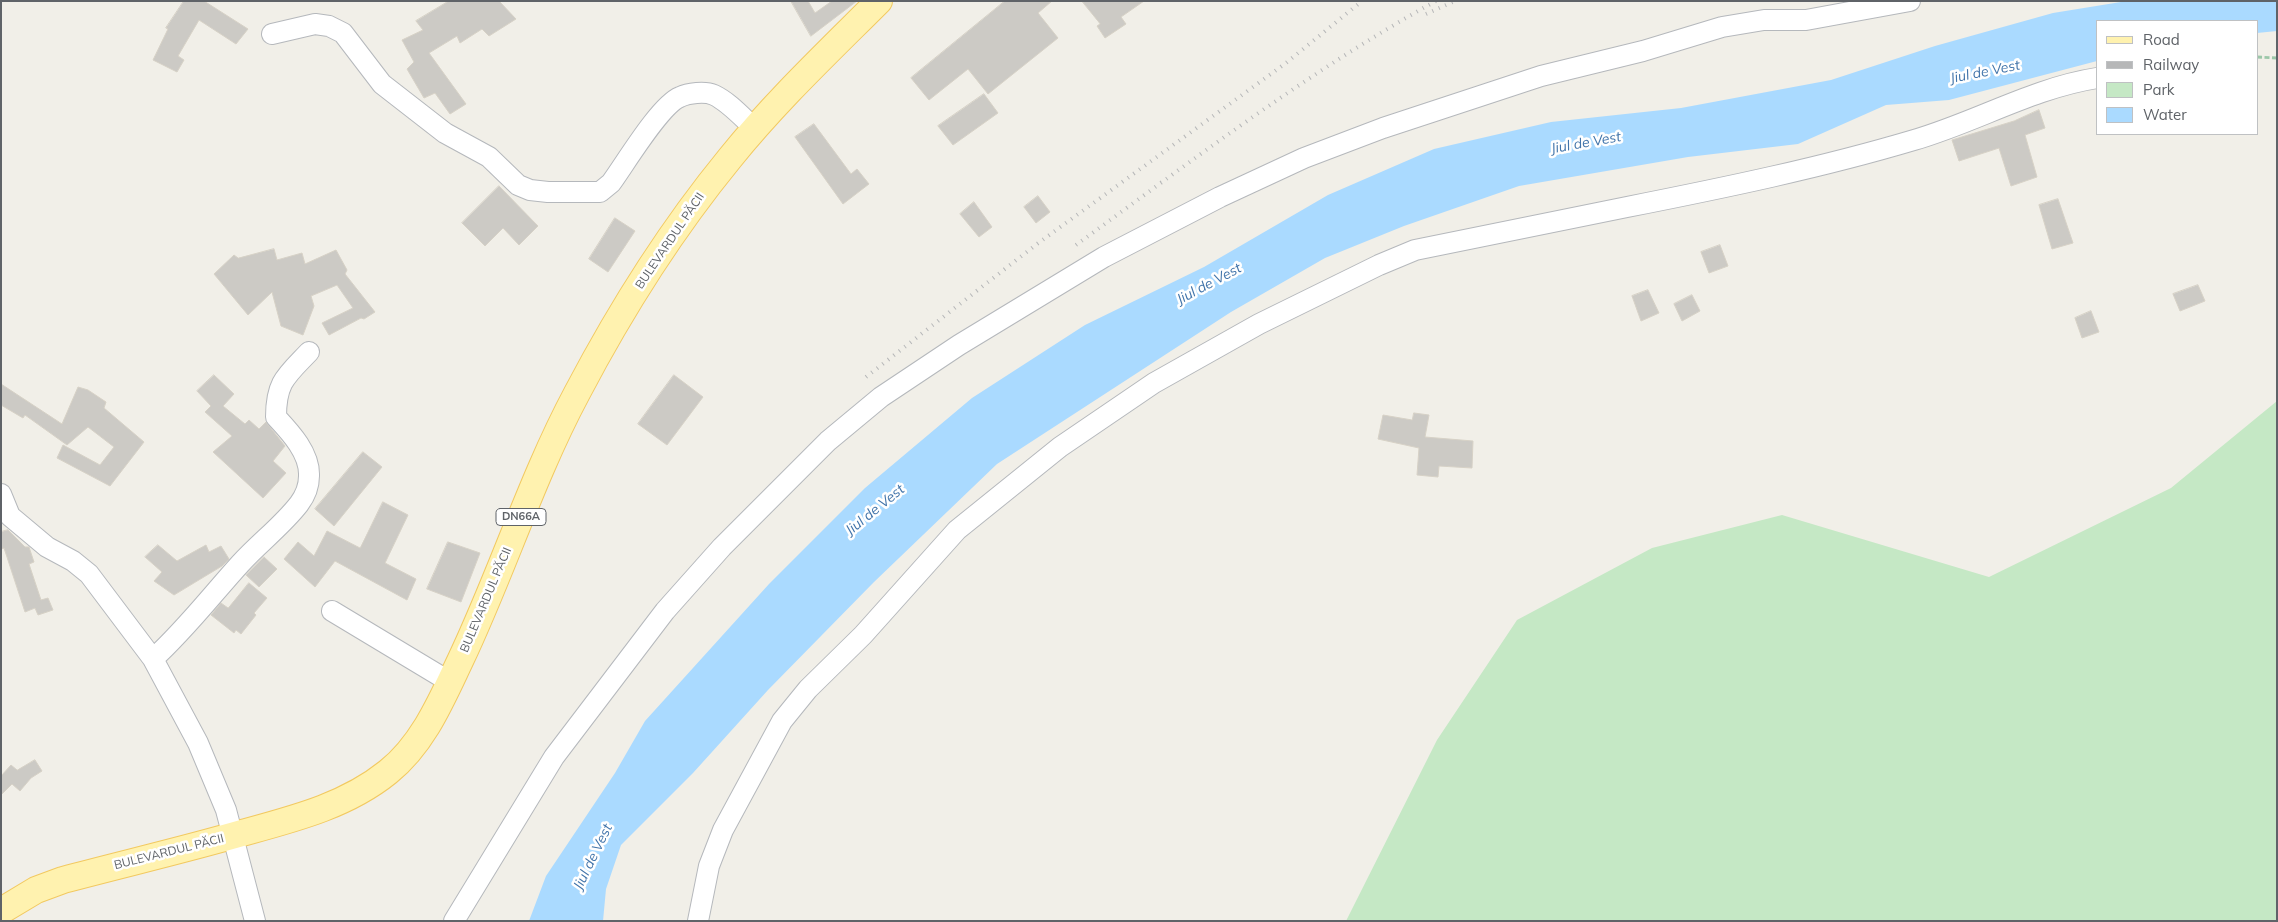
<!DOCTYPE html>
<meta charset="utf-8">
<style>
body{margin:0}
#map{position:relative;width:2278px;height:922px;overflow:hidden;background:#f1efe8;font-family:Mulish,sans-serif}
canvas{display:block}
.frame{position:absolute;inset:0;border:2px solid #5f6368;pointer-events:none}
.legend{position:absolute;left:2096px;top:20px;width:162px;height:115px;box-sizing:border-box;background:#fff;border:1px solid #bfc1c3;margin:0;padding:6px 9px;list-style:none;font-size:15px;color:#5f6368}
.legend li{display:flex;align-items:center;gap:10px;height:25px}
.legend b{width:25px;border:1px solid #bfc1c3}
</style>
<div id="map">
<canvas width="2278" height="922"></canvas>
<div class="frame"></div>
<ul class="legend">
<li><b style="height:6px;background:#fff2af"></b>Road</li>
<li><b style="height:6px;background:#b6b7b8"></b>Railway</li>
<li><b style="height:14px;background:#c5e8c5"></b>Park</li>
<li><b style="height:14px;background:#aadaff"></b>Water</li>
</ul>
</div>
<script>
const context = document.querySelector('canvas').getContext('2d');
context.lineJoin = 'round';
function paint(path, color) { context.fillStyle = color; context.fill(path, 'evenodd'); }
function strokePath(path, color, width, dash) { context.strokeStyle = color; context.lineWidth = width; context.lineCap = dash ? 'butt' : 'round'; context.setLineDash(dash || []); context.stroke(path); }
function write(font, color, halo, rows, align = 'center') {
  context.font = font + ' Mulish,sans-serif'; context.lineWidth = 5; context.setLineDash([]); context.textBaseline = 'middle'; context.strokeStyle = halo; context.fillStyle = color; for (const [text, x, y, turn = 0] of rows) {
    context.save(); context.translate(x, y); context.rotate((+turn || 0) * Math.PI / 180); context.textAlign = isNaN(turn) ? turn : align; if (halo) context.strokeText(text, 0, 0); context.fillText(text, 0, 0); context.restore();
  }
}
const green = new Path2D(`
 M2277,401V921H1346L1437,740L1517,620L1652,548L1782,515L1989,577L2171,488Z`);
const water = new Path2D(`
 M2127,1H2277V31L2257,33V21H2097V61L1949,100L1886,105L1798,144L1688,157L1519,186L1404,226L1325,258L1231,312L997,464L874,582L768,690L693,773L621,845L606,889L603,921H529L546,876L615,773L645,721L769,584L865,488L972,398L1085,325L1204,267L1328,195L1434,149L1551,122L1681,108L1831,80L1935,46L2053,13Z`);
const building = new Path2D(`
 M184,1H204L248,29L236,44L199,20L178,56L184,60L177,72L153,60L168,29L166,28Z
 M449,1H499L516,19L489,36L482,29L460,43L457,36L429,53L466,104L450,114L435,93L424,98L407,69L414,62L402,40L423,30L416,21Z
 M791,1H808L815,13L832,1H857L811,36Z
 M1005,1H1052L1038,13L1058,38L988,94L968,69L929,100L911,78Z
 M1082,1H1144L1121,17L1126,24L1105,38L1097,26L1100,24Z
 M984,94L998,113L953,145L938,126Z
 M2039,110L2045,128L2025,135L2037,177L2011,186L1999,148L1959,161L1952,140L2014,121Z
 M814,124L851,174L857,169L869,184L843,204L795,137Z
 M499,186L538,226L519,245L503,228L485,246L462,223Z
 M1038,196L1050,212L1036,223L1024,207Z
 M2058,199L2073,243L2052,249L2039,205Z
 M974,202L992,227L979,237L960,214Z
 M615,218L635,231L608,272L589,259Z
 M1720,245L1728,266L1709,273L1701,252Z
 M274,249L277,260L302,253L305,264L336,250L347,270L345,274L375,312L364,319L361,318L329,335L322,323L353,308L337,285L311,296L314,306L303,335L281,326L272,292L248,315L214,274L234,255L238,258Z
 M2198,285L2205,301L2180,311L2173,294Z
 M1648,290L1659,313L1641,321L1632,296Z
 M1692,295L1700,311L1682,321L1674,304Z
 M2091,311L2099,332L2082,338L2075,318Z
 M214,375L234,394L223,406L245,424L249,420L259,429L266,422L285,446L273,461L286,473L263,498L213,452L232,436L205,412L211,406L197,391Z
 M674,375L703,397L667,445L638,424Z
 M1,384L62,424L78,387L88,390L106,402L104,408L144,442L110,486L57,458L63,445L100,465L114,447L88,427L67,445L25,415L23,418L1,405Z
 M1414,413L1429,415L1425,437L1473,441L1472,468L1439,466L1438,477L1417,475L1419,448L1378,439L1383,415L1412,420Z
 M363,452L382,467L334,526L315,509Z
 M383,502L408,515L385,563L416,579L407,600L335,561L315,587L284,559L298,542L314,556L327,531L360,548Z
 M8,530L25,547H29L34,562L29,564L41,600L48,598L53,610L38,615L35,608L25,612L4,548L1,549V532Z
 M448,542L480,553L461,602L427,589Z
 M158,545L177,561L206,545L209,552L221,546L229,559L222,566L174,595L154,581L162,572L145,557Z
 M264,557L277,569L259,587L246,575Z
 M249,583L267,598L254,613L256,615L241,634L236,630L234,633L211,615L221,603L228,608Z
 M35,760L42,771L31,778L20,791L12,784L1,795V776L11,765L17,770Z`);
const path = new Path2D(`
 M2257,57L2277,58`);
const minor = new Path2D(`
 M272,34L315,24L329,26L343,33L382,84L445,133L489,157L518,185L530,190L548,192H600L611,183C625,164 660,105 680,97C688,93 705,91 714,95C729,102 743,118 755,129
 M1,494L10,516L47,547L73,561L89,574L153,659
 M332,611L450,682
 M255,921L226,810L198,743L153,659C185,630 211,596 240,564C259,543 282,526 299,504C305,496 309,486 309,476C310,453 290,432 276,417C276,382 286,376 309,352
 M454,921L554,757L665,611L722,547L828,441L881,397L959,345L1104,257L1220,197L1304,158L1383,128L1541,76L1643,51L1722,27L1764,20H1806L1910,1
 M698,921L709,866L723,830L782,721L808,689L863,635L957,530L1060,447L1154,383L1259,324L1379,265L1415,250C1486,236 1556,221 1627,207C1723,188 1820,168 1914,140C1976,122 2033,88 2097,78`);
const major = new Path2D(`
 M1,911L36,890L63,880C123,864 183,850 242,833C293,819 346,806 388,772C423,744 441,701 460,661C502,573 531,479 577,393C620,311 671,230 730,158C775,102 828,52 879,1`);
const rail = new Path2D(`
 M1426,14L1455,1
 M1076,245C1190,162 1312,69 1436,1
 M866,377L1037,244L1286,63L1362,1`);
const shields = [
 [521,517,50]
];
const shieldNames = [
 ["DN66A",521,517]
];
const streetNames = [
 ["BULEVARDUL PĂCII",670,241,-56],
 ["BULEVARDUL PĂCII",486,600,-67],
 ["BULEVARDUL PĂCII",169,852,-14]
];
const waterNames = [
 ["Jiul de Vest",1985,72,-11],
 ["Jiul de Vest",1586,143,-10],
 ["Jiul de Vest",1209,284,-28],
 ["Jiul de Vest",875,510,-39],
 ["Jiul de Vest",593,857,-64]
];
paint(green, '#c5e8c5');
paint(water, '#aadaff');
paint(building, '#cccac5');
strokePath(building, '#d6d1c6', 1);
strokePath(minor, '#b5b8bc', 22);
strokePath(major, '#f2c960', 28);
strokePath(path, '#9cc7a9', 3, [5, 2.5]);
strokePath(minor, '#fff', 20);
strokePath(major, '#fff2af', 26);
strokePath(rail, '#b6b7b8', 4, [1, 6]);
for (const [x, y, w] of shields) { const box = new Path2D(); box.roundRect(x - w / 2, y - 8.5, w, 17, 4); context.fillStyle = '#fff'; context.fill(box); strokePath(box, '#5f6368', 1); }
write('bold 11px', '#5f6368', null, shieldNames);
write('12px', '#5f6368', '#fff', streetNames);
write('italic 14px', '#4174aa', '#fff', waterNames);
</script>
